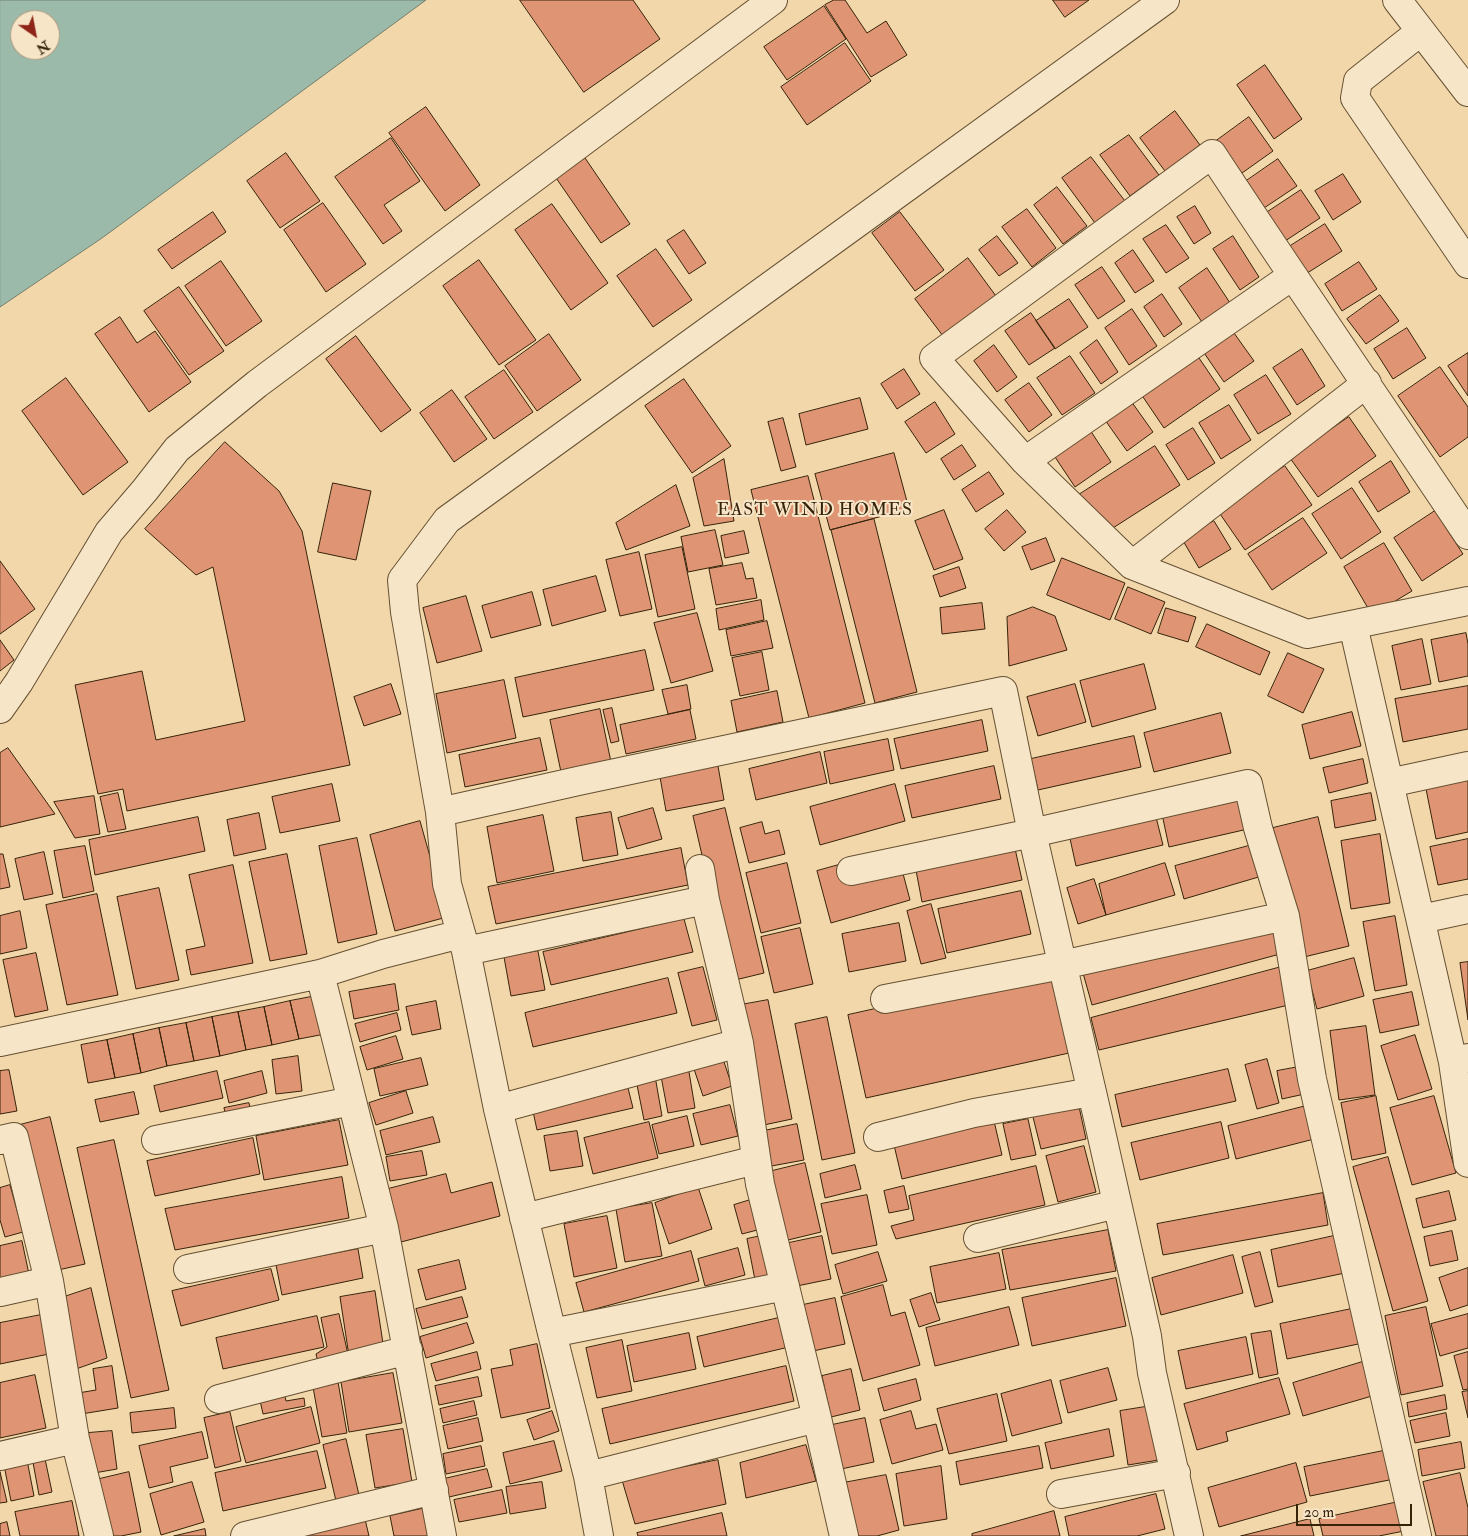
<!DOCTYPE html>
<style>
body{margin:0}
#map{position:relative;width:1468px;height:1536px;overflow:hidden;background:#f2d7ab;font-family:"IM FELL Double Pica",serif}
canvas{display:block}
.north{position:absolute;left:10px;top:10px;width:50px;height:50px;box-sizing:border-box;background:#f7e5c8;border:1px solid #aa977c;border-radius:50%;rotate:147deg;font-size:14px;font-weight:700;line-height:20px;text-align:center;color:#362309}
.north::after{content:'';display:block;margin:auto;width:18px;height:22px;background:#8f2418;clip-path:polygon(50% 0,100% 100%,50% 72%,0 100%)}
.scale{position:absolute;left:1296px;top:1504px;width:116px;height:22px;box-sizing:border-box;border:2px solid #362309;border-top:0;padding-left:6px;font-size:15px;line-height:18px;white-space:nowrap;color:#362309;-webkit-text-stroke:4px #f7e5c8;paint-order:stroke}
</style>
<div id="map">
<canvas width="1468" height="1536"></canvas>
<div class="north">N</div>
<div class="scale">20 m</div>
</div>
<script>
const context = document.querySelector('canvas').getContext('2d');
context.lineJoin = 'round';
function paint(path, color) { context.fillStyle = color; context.fill(path, 'evenodd'); }
function strokePath(path, color, width, dash) { context.strokeStyle = color; context.lineWidth = width; context.lineCap = dash ? 'butt' : 'round'; context.setLineDash(dash || []); context.stroke(path); }
function write(font, color, halo, rows, align = 'center') {
  context.font = font + ' "IM FELL Double Pica",serif'; context.lineWidth = 4; context.setLineDash([]); context.textBaseline = 'middle'; context.strokeStyle = halo; context.fillStyle = color; for (const [text, x, y, turn = 0] of rows) {
    context.save(); context.translate(x, y); context.rotate((+turn || 0) * Math.PI / 180); context.textAlign = isNaN(turn) ? turn : align; if (halo) context.strokeText(text, 0, 0); context.fillText(text, 0, 0); context.restore();
  }
}
const water = new Path2D(`
 M0,0H426L102,238L0,307ZM20,20H50V50H20Z`);
const building = new Path2D(`
 M520,0H633L660,39L584,92Z
 M834,0H845L867,33L886,21L907,55L871,77L825,5Z
 M1053,0H1089L1065,17Z
 M824,6L846,39L787,80L764,47Z
 M845,43L871,81L807,125L781,87Z
 M1265,65L1302,119L1274,139L1237,85Z
 M426,107L480,185L445,211L389,133Z
 M1175,111L1200,145L1165,171L1140,138Z
 M1249,117L1273,151L1235,178L1212,144Z
 M1129,135L1159,175L1130,196L1100,155Z
 M391,138L420,181L384,205L402,231L383,244L335,177Z
 M286,153L320,201L280,228L247,181Z
 M583,155L630,224L601,243L554,175Z
 M1091,157L1125,201L1095,223L1062,178Z
 M1278,159L1297,186L1258,212L1239,186Z
 M1343,174L1361,202L1333,220L1315,191Z
 M1057,187L1087,226L1063,244L1034,205Z
 M1301,190L1320,218L1279,245L1260,217Z
 M323,203L366,264L326,292L284,230Z
 M552,204L608,283L571,310L515,230Z
 M1195,206L1211,233L1194,244L1177,217Z
 M1027,209L1056,248L1032,267L1002,227Z
 M213,212L226,232L172,269L158,250Z
 M900,212L944,270L915,291L872,233Z
 M1325,224L1342,251L1301,277L1284,250Z
 M1166,225L1189,258L1166,273L1143,239Z
 M684,230L706,263L689,274L667,241Z
 M997,236L1018,263L999,276L979,250Z
 M1233,236L1259,277L1240,290L1213,249Z
 M656,249L692,300L653,327L617,276Z
 M1133,250L1154,281L1135,293L1115,263Z
 M968,258L996,296L943,336L915,299Z
 M479,260L536,340L499,365L443,286Z
 M221,261L262,321L226,346L185,286Z
 M1359,262L1377,289L1342,311L1325,284Z
 M1102,267L1125,301L1098,319L1075,285Z
 M1207,268L1234,309L1206,328L1179,288Z
 M179,287L224,351L189,375L144,311Z
 M1162,294L1182,324L1164,337L1144,307Z
 M1380,295L1399,321L1366,344L1347,319Z
 M1069,299L1088,327L1055,349L1036,321Z
 M1132,309L1157,346L1129,365L1105,328Z
 M1031,313L1055,348L1029,365L1005,331Z
 M120,317L137,343L155,331L191,382L149,412L95,334Z
 M1229,326L1254,361L1224,382L1200,347Z
 M1407,328L1426,358L1393,379L1374,349Z
 M549,334L581,380L537,411L505,366Z
 M356,336L411,410L381,432L326,359Z
 M1097,340L1118,372L1101,384L1080,353Z
 M994,345L1017,377L997,392L974,361Z
 M1302,349L1325,386L1297,405L1273,368Z
 M1468,353V396L1448,366Z
 M1197,355L1220,389L1164,428L1141,394Z
 M1070,356L1095,393L1062,415L1037,378Z
 M1440,367L1468,407V437L1440,457L1398,396Z
 M904,369L920,394L897,409L881,384Z
 M504,370L533,412L494,439L465,397Z
 M1266,375L1291,414L1258,434L1234,395Z
 M66,378L128,462L83,495L22,411Z
 M684,379L731,446L692,473L645,406Z
 M1029,383L1052,415L1029,432L1005,400Z
 M452,390L487,439L454,462L420,413Z
 M860,398L868,429L806,445L799,414Z
 M1131,401L1153,432L1127,451L1105,420Z
 M935,402L955,434L926,453L905,422Z
 M1229,405L1251,440L1221,459L1199,423Z
 M1349,417L1376,456L1318,497L1290,458Z
 M783,418L796,467L781,471L768,422Z
 M1193,428L1215,463L1188,480L1166,445Z
 M1090,430L1111,462L1075,487L1053,454Z
 M225,442L279,491L302,531L350,765L127,811L123,789L98,794L75,685L142,671L156,740L245,721L213,567L196,575L145,529Z
 M962,445L976,466L954,480L941,459Z
 M1155,446L1180,485L1102,535L1077,496Z
 M894,453L909,509L830,530L815,474Z
 M724,459L734,521L704,526L693,478Z
 M1391,461L1410,492L1378,512L1359,482Z
 M1285,466L1312,505L1245,550L1218,511Z
 M989,472L1004,494L976,512L962,490Z
 M808,476L865,703L809,718L751,490Z
 M333,483L371,491L356,560L318,552Z
 M676,485L690,526L626,550L616,523Z
 M1352,488L1381,532L1341,559L1312,514Z
 M944,510L963,559L934,570L915,521Z
 M1007,510L1026,532L1004,551L985,529Z
 M1435,511L1463,554L1422,581L1394,538Z
 M1303,518L1327,553L1272,590L1248,554Z
 M874,519L917,692L875,703L831,530Z
 M1214,521L1231,549L1199,568L1182,539Z
 M715,530L723,565L688,572L681,537Z
 M744,531L749,553L725,558L721,536Z
 M1046,538L1055,561L1031,570L1022,547Z
 M1384,543L1412,591L1372,615L1344,567Z
 M682,547L695,609L658,617L645,555Z
 M639,552L652,609L620,616L606,560Z
 M1062,558L1125,583L1110,620L1047,595Z
 M0,561L35,609L0,634Z
 M742,563L746,579L753,578L757,598L716,605L709,569Z
 M959,567L966,588L940,597L933,576Z
 M596,576L606,611L552,626L543,590Z
 M1128,587L1165,602L1151,634L1115,619Z
 M532,592L541,625L491,638L482,606Z
 M466,596L482,651L437,663L423,608Z
 M761,600L764,620L719,630L716,609Z
 M982,603L985,629L942,634L940,608Z
 M1033,607L1055,616L1067,650L1009,666L1007,617Z
 M1166,608L1196,617L1188,642L1158,633Z
 M697,613L713,671L671,683L654,623Z
 M767,621L773,648L731,656L726,630Z
 M1207,624L1270,652L1260,675L1196,647Z
 M1466,633L1468,644V676L1439,682L1431,640Z
 M1422,639L1431,684L1401,690L1392,646Z
 M0,640L14,660L0,671Z
 M645,650L654,690L523,717L515,678Z
 M762,652L769,690L740,696L732,658Z
 M1288,653L1324,669L1303,713L1268,696Z
 M1144,664L1156,709L1092,727L1080,681Z
 M504,680L516,738L447,753L436,694Z
 M391,684L401,714L364,726L354,697Z
 M1075,684L1086,722L1038,736L1027,697Z
 M687,685L691,709L668,714L662,690Z
 M1468,686V729L1403,742L1395,699Z
 M777,691L783,722L737,732L731,701Z
 M612,708L619,741L611,743L603,710Z
 M600,709L611,762L561,772L550,720Z
 M690,710L696,739L626,754L620,725Z
 M1352,712L1361,746L1310,759L1302,725Z
 M1221,713L1231,753L1154,772L1144,733Z
 M982,720L988,751L901,769L894,739Z
 M1134,736L1141,767L1038,790L1031,759Z
 M540,738L547,770L465,787L459,755Z
 M888,739L894,770L830,784L824,752Z
 M8,748L55,814L0,827V753Z
 M820,752L827,783L756,800L749,769Z
 M1363,759L1368,783L1329,793L1323,768Z
 M718,766L724,800L666,811L660,777Z
 M994,766L1001,799L912,818L905,786Z
 M1468,775V832L1436,839L1425,784Z
 M332,784L340,821L280,833L272,797Z
 M895,784L905,821L820,845L810,807Z
 M118,793L126,829L108,832L100,797Z
 M1371,793L1376,820L1335,828L1331,801Z
 M94,796L100,834L75,838L54,802Z
 M1241,797L1248,829L1169,847L1162,814Z
 M653,808L662,839L627,849L618,818Z
 M725,808L764,973L731,981L693,816Z
 M611,812L618,855L583,861L576,818Z
 M259,813L266,849L234,856L227,820Z
 M1155,813L1163,845L1076,866L1069,834Z
 M543,815L554,871L497,883L487,827Z
 M198,817L205,851L95,875L89,840Z
 M1318,817L1349,946L1304,957L1273,828Z
 M420,821L447,917L395,931L370,835Z
 M762,822L765,834L779,830L785,854L749,863L740,828Z
 M1380,834L1390,903L1351,909L1341,841Z
 M357,838L377,934L338,943L319,846Z
 M1468,839V879L1438,885L1430,847Z
 M1014,844L1022,880L922,902L915,865Z
 M1252,845L1262,876L1184,899L1175,866Z
 M85,846L94,891L63,898L54,851Z
 M681,848L688,885L496,924L488,887Z
 M44,852L53,894L24,900L15,859Z
 M0,854H3L10,887L0,889Z
 M287,854L307,954L270,961L249,862Z
 M787,863L801,923L761,933L746,873Z
 M845,863L901,866L910,900L831,923L817,871Z
 M1165,863L1175,895L1106,915L1099,884Z
 M233,865L253,963L191,975L186,950L205,946L189,875Z
 M1094,879L1106,915L1078,924L1067,888Z
 M159,888L179,980L136,989L117,897Z
 M1021,891L1031,934L947,953L938,909Z
 M97,894L118,995L67,1005L46,905Z
 M931,904L946,958L921,964L907,911Z
 M20,911L27,948L0,954V916Z
 M1395,916L1407,985L1375,991L1363,922Z
 M684,919L693,952L551,985L543,952Z
 M899,923L906,961L849,972L842,934Z
 M1271,926L1280,954L1092,1005L1081,966Z
 M800,928L813,984L774,993L761,937Z
 M538,951L545,990L511,996L504,957Z
 M36,953L48,1010L15,1017L3,960Z
 M1354,958L1364,996L1317,1009L1307,971Z
 M1468,962V1020L1460,963Z
 M1285,966L1293,1004L1099,1050L1091,1018Z
 M703,967L717,1020L692,1026L678,973Z
 M1050,970L1069,1053L866,1098L848,1015Z
 M668,978L677,1013L533,1047L525,1013Z
 M395,984L399,1010L354,1019L349,992Z
 M1412,992L1419,1025L1380,1033L1373,1000Z
 M316,996L325,1034L299,1039L290,1001Z
 M768,1000L792,1119L759,1126L735,1006Z
 M290,1001L299,1039L272,1045L264,1007Z
 M436,1001L441,1029L412,1035L406,1007Z
 M264,1007L272,1045L246,1050L238,1012Z
 M238,1012L246,1050L220,1056L212,1017Z
 M397,1013L401,1030L360,1042L355,1024Z
 M212,1017L220,1056L194,1061L186,1023Z
 M827,1017L855,1153L822,1160L795,1024Z
 M186,1023L194,1061L167,1066L159,1028Z
 M1366,1026L1375,1095L1339,1100L1330,1031Z
 M159,1028L167,1066L141,1073L133,1034Z
 M133,1034L141,1073L115,1078L107,1040Z
 M1415,1035L1432,1089L1398,1100L1381,1046Z
 M396,1036L403,1059L367,1070L360,1047Z
 M107,1040L115,1078L88,1083L81,1045Z
 M298,1056L302,1091L276,1094L272,1060Z
 M421,1058L428,1085L380,1096L374,1069Z
 M723,1059L732,1086L703,1096L694,1069Z
 M1267,1059L1279,1103L1257,1109L1245,1065Z
 M688,1066L695,1108L668,1113L660,1071Z
 M1304,1066L1309,1093L1282,1099L1277,1071Z
 M1228,1069L1236,1101L1122,1127L1115,1095Z
 M9,1070L17,1111L0,1114V1071Z
 M217,1071L223,1098L160,1112L154,1086Z
 M262,1071L267,1093L229,1103L224,1081Z
 M655,1076L662,1116L644,1120L636,1080Z
 M626,1080L633,1108L537,1130L531,1102Z
 M406,1091L413,1113L376,1125L369,1103Z
 M134,1092L139,1114L100,1122L95,1100Z
 M1376,1096L1386,1153L1352,1160L1341,1103Z
 M1434,1096L1456,1173L1412,1185L1390,1108Z
 M1078,1102L1086,1139L1041,1149L1032,1113Z
 M249,1103L252,1115L227,1120L224,1108Z
 M730,1105L738,1136L701,1145L693,1114Z
 M1310,1105L1318,1138L1236,1159L1228,1126Z
 M687,1116L694,1146L659,1154L652,1125Z
 M50,1117L85,1264L49,1272L16,1126Z
 M433,1117L440,1142L386,1155L380,1131Z
 M1028,1119L1036,1155L1011,1160L1003,1124Z
 M339,1120L348,1165L264,1180L256,1136Z
 M994,1121L1002,1155L902,1179L894,1145Z
 M649,1122L658,1158L593,1174L584,1138Z
 M1221,1122L1229,1158L1140,1180L1131,1143Z
 M797,1124L804,1160L766,1167L759,1132Z
 M577,1131L583,1166L550,1171L544,1136Z
 M253,1138L260,1174L155,1196L147,1161Z
 M114,1140L169,1390L131,1398L77,1148Z
 M1084,1146L1096,1192L1058,1202L1046,1156Z
 M422,1151L427,1175L390,1181L386,1157Z
 M1388,1157L1428,1301L1393,1311L1353,1167Z
 M805,1163L821,1232L784,1241L768,1172Z
 M855,1165L861,1189L825,1198L820,1174Z
 M1036,1166L1045,1205L896,1239L891,1226L914,1220L909,1196Z
 M446,1174L451,1193L492,1182L500,1216L401,1242L388,1189Z
 M342,1177L349,1218L175,1250L165,1209Z
 M10,1185L23,1232L5,1237L0,1220V1188Z
 M904,1186L909,1209L889,1213L884,1191Z
 M698,1187L712,1229L669,1244L655,1203Z
 M1449,1191L1456,1220L1423,1228L1416,1199Z
 M1323,1193L1328,1225L1163,1255L1157,1224Z
 M867,1195L877,1245L832,1254L821,1204Z
 M757,1198L765,1228L742,1234L734,1205Z
 M652,1203L662,1256L625,1262L616,1209Z
 M607,1216L617,1268L574,1277L564,1224Z
 M1108,1230L1116,1271L1010,1290L1002,1250Z
 M1452,1231L1458,1260L1430,1266L1424,1237Z
 M770,1234L777,1275L755,1280L747,1239Z
 M1338,1235L1345,1273L1278,1287L1271,1250Z
 M822,1236L831,1279L792,1287L784,1244Z
 M22,1241L30,1279L0,1286V1246Z
 M738,1248L745,1275L705,1286L698,1259Z
 M358,1249L363,1278L282,1295L276,1265Z
 M691,1251L699,1281L584,1312L576,1283Z
 M878,1252L887,1281L843,1294L835,1265Z
 M1260,1252L1273,1302L1255,1307L1242,1257Z
 M999,1253L1006,1289L937,1303L930,1267Z
 M1233,1255L1243,1293L1161,1315L1152,1278Z
 M459,1260L466,1289L426,1300L418,1270Z
 M1468,1268V1305L1450,1311L1439,1278Z
 M271,1269L279,1300L181,1326L172,1291Z
 M1116,1278L1126,1326L1032,1346L1022,1298Z
 M883,1285L891,1316L905,1312L920,1365L863,1381L841,1297Z
 M91,1288L107,1358L76,1369L61,1298Z
 M375,1291L384,1350L349,1356L340,1297Z
 M931,1293L940,1320L919,1327L910,1300Z
 M462,1297L468,1317L422,1329L416,1309Z
 M835,1298L845,1344L813,1351L803,1305Z
 M1009,1307L1019,1345L935,1366L926,1328Z
 M1426,1307L1443,1386L1401,1395L1385,1316Z
 M1356,1308L1363,1343L1287,1359L1280,1324Z
 M339,1314L349,1359L319,1366L316,1354L327,1347L321,1318Z
 M1468,1314V1348L1440,1356L1431,1324Z
 M41,1315L49,1354L0,1364V1323Z
 M317,1316L324,1347L223,1369L216,1338Z
 M783,1317L789,1347L704,1367L697,1337Z
 M467,1323L474,1343L426,1358L420,1337Z
 M1271,1331L1278,1374L1259,1378L1251,1334Z
 M689,1333L696,1369L634,1382L627,1346Z
 M1246,1337L1253,1374L1186,1389L1178,1351Z
 M622,1340L632,1391L597,1398L586,1348Z
 M537,1344L550,1408L501,1418L491,1369L513,1365L510,1350Z
 M477,1352L481,1369L436,1381L431,1364Z
 M1468,1352V1389L1463,1390L1454,1356Z
 M1369,1360L1379,1394L1303,1416L1293,1383Z
 M112,1366L118,1408L75,1415L72,1394L96,1390L93,1369Z
 M786,1366L794,1401L610,1444L602,1409Z
 M1108,1368L1117,1400L1068,1413L1060,1381Z
 M851,1369L860,1410L831,1417L822,1376Z
 M393,1373L402,1423L349,1432L341,1382Z
 M35,1375L46,1428L0,1438V1383Z
 M478,1377L482,1396L439,1405L435,1386Z
 M1279,1378L1290,1414L1226,1432L1228,1441L1197,1450L1184,1404Z
 M916,1379L921,1400L884,1411L878,1389Z
 M1051,1380L1062,1423L1012,1436L1001,1394Z
 M338,1382L347,1433L322,1437L313,1387Z
 M283,1387L286,1401L304,1398L305,1406L263,1414L258,1391Z
 M1468,1391V1418L1462,1392Z
 M997,1394L1007,1441L949,1454L937,1409Z
 M1445,1395L1447,1409L1409,1417L1407,1403Z
 M474,1401L477,1415L443,1423L440,1409Z
 M1151,1406L1159,1460L1128,1465L1120,1411Z
 M311,1407L320,1443L246,1463L236,1427Z
 M174,1408L176,1428L132,1433L130,1413Z
 M552,1411L559,1431L534,1440L527,1420Z
 M911,1411L916,1429L936,1424L943,1450L892,1464L880,1420Z
 M230,1412L241,1461L215,1468L204,1418Z
 M1446,1413L1450,1436L1415,1443L1410,1421Z
 M478,1418L483,1441L448,1449L443,1426Z
 M865,1418L874,1462L841,1469L832,1425Z
 M403,1429L412,1482L375,1488L366,1435Z
 M1109,1429L1114,1456L1051,1469L1045,1443Z
 M112,1431L117,1469L94,1473L88,1433Z
 M202,1432L208,1458L170,1467L173,1482L149,1488L139,1446Z
 M346,1439L359,1495L336,1501L323,1445Z
 M554,1441L562,1471L510,1484L503,1453Z
 M1461,1442L1465,1468L1422,1476L1418,1450Z
 M806,1445L816,1481L746,1498L740,1463Z
 M481,1446L485,1466L446,1474L443,1454Z
 M1039,1446L1043,1468L960,1485L956,1462Z
 M1388,1450L1394,1479L1310,1496L1304,1467Z
 M317,1451L326,1488L223,1511L215,1473Z
 M44,1454L52,1492L39,1495L32,1457Z
 M27,1460L34,1496L11,1501L4,1465Z
 M718,1460L726,1504L635,1524L622,1480Z
 M1296,1463L1307,1502L1219,1527L1208,1488Z
 M941,1466L947,1519L904,1526L896,1474Z
 M487,1469L492,1487L449,1497L444,1479Z
 M0,1472L7,1502L0,1503Z
 M129,1472L141,1532L121,1536H103L91,1481Z
 M1460,1473L1468,1508V1536H1436L1423,1482Z
 M886,1475L899,1530L877,1536H854L843,1483Z
 M192,1482L204,1522L161,1535L150,1494Z
 M542,1482L546,1508L510,1514L506,1487Z
 M502,1490L507,1513L459,1522L454,1500Z
 M1156,1494L1165,1529L1137,1536H1069L1065,1517Z
 M72,1501L79,1536H20L15,1512Z
 M1403,1501L1409,1530L1379,1536H1323L1319,1519Z
 M430,1507L436,1536H394L390,1516Z
 M1054,1511L1060,1536H972V1534Z
 M722,1513L727,1536H638L637,1533Z
 M365,1519L369,1536H285Z
 M1310,1519L1314,1536H1241Z
 M7,1522L10,1536H0V1524Z
 M205,1529L206,1536H174Z`);
const minor = new Path2D(`
 M1397,0L1468,92
 M1421,31L1358,81L1355,98L1468,264
 M1025,461L1292,276
 M1468,535C1383,408 1296,282 1212,154L934,358L1025,461L1132,565L1307,634L1468,601
 M1132,565L1367,383
 M1353,625L1453,1062L1468,1058
 M0,709L19,682L109,532L145,490L177,449L257,384L773,0
 M1389,783L1468,766
 M440,812L578,781L1003,691L1032,833L1097,1114L1147,1336L1152,1373L1189,1536
 M700,869L705,900L739,1043L760,1184L817,1418L844,1536
 M851,871L1032,833L1248,784L1258,828L1285,916L1312,1079L1417,1536
 M1421,919L1468,909
 M466,951L705,900
 M320,974L384,1228L442,1536
 M885,999L1062,965L1285,916
 M0,1042L320,974L383,954L461,934
 M1453,1062L1468,1163
 M498,1109L739,1043
 M878,1137L974,1113L1091,1092
 M0,1140L14,1137L49,1281L75,1439L99,1536
 M156,1140L352,1101
 M524,1218L756,1160
 M978,1238L1117,1204
 M188,1269L384,1228
 M0,1292L49,1281
 M552,1333L785,1286
 M219,1399L408,1350
 M0,1456L75,1439
 M588,1476L817,1418
 M1061,1494L1176,1473
 M245,1536L434,1490
 M599,1536L588,1476L552,1333L498,1109L466,951L447,884L440,812L405,612L402,580L447,520L1165,0`);
const neighbourhoodNames = [
 ["EAST WIND HOMES",815,511]
];
paint(water, '#9bbaaa');
strokePath(water, '#737e6a', 1);
paint(building, '#df9574');
strokePath(building, '#362309', 1);
strokePath(minor, '#655032', 30);
strokePath(minor, '#f7e5c8', 28);
context.letterSpacing = '1px';
write('18px', '#362309', '#f7e5c8', neighbourhoodNames);
context.letterSpacing = '0px';
</script>
